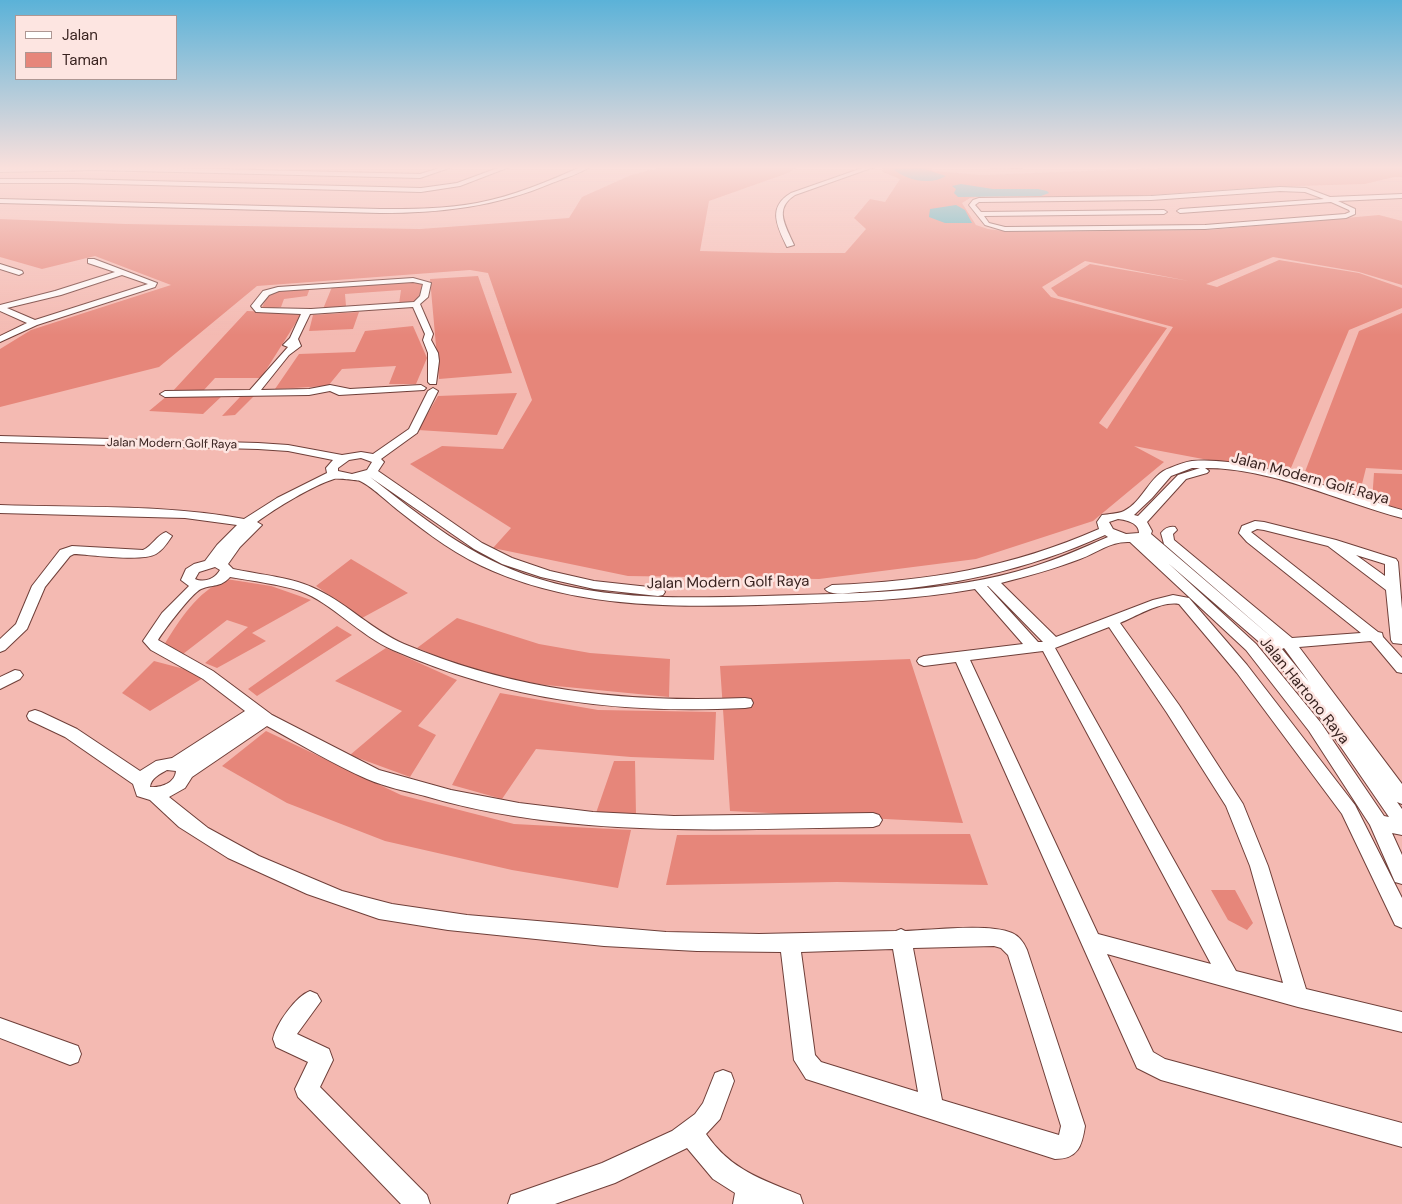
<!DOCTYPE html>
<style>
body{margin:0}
#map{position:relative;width:1402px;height:1204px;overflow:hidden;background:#f4bab2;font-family:"DM Sans",sans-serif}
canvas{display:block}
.legend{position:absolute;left:15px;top:15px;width:162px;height:65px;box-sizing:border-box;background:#fde5e1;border:1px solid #ae9793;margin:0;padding:6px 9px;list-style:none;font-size:15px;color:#38221f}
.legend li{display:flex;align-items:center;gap:10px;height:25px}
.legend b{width:25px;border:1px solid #ae9793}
</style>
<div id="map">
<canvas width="1402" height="1204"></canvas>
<ul class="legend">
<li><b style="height:6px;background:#fff"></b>Jalan</li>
<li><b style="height:14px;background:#e6867a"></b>Taman</li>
</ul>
</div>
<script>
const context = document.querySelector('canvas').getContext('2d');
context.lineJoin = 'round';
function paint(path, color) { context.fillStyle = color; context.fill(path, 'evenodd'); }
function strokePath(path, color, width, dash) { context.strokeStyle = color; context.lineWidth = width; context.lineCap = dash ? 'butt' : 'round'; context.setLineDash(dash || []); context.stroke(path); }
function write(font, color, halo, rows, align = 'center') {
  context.font = font + ' "DM Sans",sans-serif'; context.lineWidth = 5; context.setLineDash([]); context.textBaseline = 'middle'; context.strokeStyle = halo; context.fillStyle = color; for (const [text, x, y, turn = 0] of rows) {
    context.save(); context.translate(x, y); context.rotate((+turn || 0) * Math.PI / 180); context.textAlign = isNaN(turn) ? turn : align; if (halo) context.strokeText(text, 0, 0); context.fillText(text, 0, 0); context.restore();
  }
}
const green = new Path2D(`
 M668,166H799L788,173L709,201L700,251L778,253H845L866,229L854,218L870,199L885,202L900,179L883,172L882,167H933L932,171L982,175L1220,166H1402V177H1394L1365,184L1267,187L1137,196H985L970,198L962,203L976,225L988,229L1012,232L1209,230L1379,215L1402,221V285L1359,272L1273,257L1206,284L1217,287L1279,260L1359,273L1402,288V308L1349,330L1288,475L1134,446L1164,462L1093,521L976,559L819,579L628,576L493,548L511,528L410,464L442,446L503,449L532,400L488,273L470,270L257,286L159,367L0,407V349L31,330L171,285L95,256L42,269L0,257V219L126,224L420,229L569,218L582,197L631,175ZM1085,261L1189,281L1090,264L1051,288L1058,296L1173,327L1107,429L1099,423L1167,328L1051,297L1042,287Z
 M478,276L512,373L439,379L430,279Z
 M412,281L421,282L424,285L416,302L399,304L401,290L345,294L346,306L323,309L332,287Z
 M310,288L307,296L284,299L281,307L261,309L270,292Z
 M247,311L302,313L261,378H215L203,391L172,392Z
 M359,312L353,329L309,331L313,315Z
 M1402,313V470L1366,468L1360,492L1303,477L1359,331Z
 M413,326L427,358L416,384H389L396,366L342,369L328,386L275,389L299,354L355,352L365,331Z
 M517,393L497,435L418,430L438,396Z
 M167,396H222L203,414L149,411Z
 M254,396L235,415L222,416L240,397Z
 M1374,473L1402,474V509L1372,501Z
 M351,559L408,593L362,618L316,586Z
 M226,579L271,586L311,600L252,633L266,641L217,668L205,663L248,627L227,620L183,654L164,645C181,618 196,593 226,579Z
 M457,618L539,644L590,653L670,659L669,697L546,685L504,679L446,660L417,648Z
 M337,626L352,635L257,696L248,689Z
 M386,648L457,680L418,726L436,735L410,777L350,755L402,711L335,681Z
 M910,659L963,823L730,811L720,666Z
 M154,661L188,670L203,678L150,711L122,693Z
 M500,693L598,710L716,712L714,760L631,757L536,749L502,799L452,785Z
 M266,731L401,795L514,824L631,830L618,888L512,870L385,841L287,803L222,766Z
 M614,761H635L636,815L596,813Z
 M970,834L988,885L837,882L666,885L677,835Z
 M1211,890H1235L1253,923L1247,930L1228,920Z`);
const water = new Path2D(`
 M921,168L946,176C929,186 907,180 893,169Z
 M961,184L993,189H1038L1047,191L1049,193L1041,196L958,197L954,193L956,189L952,186Z
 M956,205L965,210L972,223H945L929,217L930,209Z`);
const minor = new Path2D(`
 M95,166L420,174L446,166H455L420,178L95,170L0,172V168Z
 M503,166H512L460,186L421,192L73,183H0V179H73L421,188L457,183Z
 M583,166H591C580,174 565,178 552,183C496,207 440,213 380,213L0,203V199L380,209C412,209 445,209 477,203C514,196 549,181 583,166Z
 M868,166H877L795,195C773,209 786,226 794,245L787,247C777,226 767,207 791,193Z
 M957,166H1024L1021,168Z
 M1280,187L1306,188L1330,197L1402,194V198L1338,201L1355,209V214L1346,218L1205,229L1005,231L985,225L969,205L973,200L979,198L1151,196ZM1280,191L1305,192L1324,199L1180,209L1177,211L1180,213L1331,202L1349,210L1350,212L1345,214L1205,225L1005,227L989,223L984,216L1164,214L1167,212L1164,210L981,212L975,205L979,202L1151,200Z
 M88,259H94L157,283L155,287L37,325L0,342V336L27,323L0,311V305L55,291L115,272L88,263ZM122,275L148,284L35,320L7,308L61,295Z
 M0,264L22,271L23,273L19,275L0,269Z
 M413,278L431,283L428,297L420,304L433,334L431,340L438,353L439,361L436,384H430L428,382V353L423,340L425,334L413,307L310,314L298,339L301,346L289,355L261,390L309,389L330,385L350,389L421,385L426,388L424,390L339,395L330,391L309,395L165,397L160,394L165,391L250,390L288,347L283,345L290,338L301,314L256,312L251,306L263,291L278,287ZM413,282L423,284L420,296L414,302L311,309L261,308L260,306L269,295L279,291Z
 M433,388L438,391L417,433L381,459L384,462L378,471L482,543L512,558L550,571L594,581L658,588L663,589L665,592L663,595L658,596L594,589L541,577L502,564L474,549L370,477C422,517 472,559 536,578C610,601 688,598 765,596C853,593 946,594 1032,567C1058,559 1083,548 1108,537L1105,535C1028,570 946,588 862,592C852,592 831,597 825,589L832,585C929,581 1010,568 1099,529L1097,522L1102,515C1108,514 1118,514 1124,511C1143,502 1150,474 1170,468C1177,465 1185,462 1192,461C1256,456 1340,493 1402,510V518C1337,501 1273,468 1205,468L1209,471L1207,473L1186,479L1147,522L1152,531L1151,534L1276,641L1164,544L1161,533C1165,528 1169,526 1175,527L1177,530L1173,534L1174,540L1292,638L1361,633L1247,542L1239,533L1242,526L1255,521L1264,522L1336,540L1396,559L1398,562L1402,609V644L1393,643L1391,640L1386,590L1328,546L1264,530L1257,529L1251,532L1378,632L1382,633L1383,637L1402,658V673L1397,672L1371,641L1299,647L1402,784V804L1397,802L1402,809V835L1392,833L1402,855V884L1395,882L1370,825L1309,731L1246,650L1130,542C1110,541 1099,552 1080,559C1054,569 1028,576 1001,583L1056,637L1153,600L1173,595L1189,598L1247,665L1355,805L1402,898V928L1395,925L1342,814L1237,673L1179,604C1161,601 1137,616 1120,623L1179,705L1243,804L1268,866L1306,989L1402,1012V1032L1298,1007L1107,954L1153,1052L1165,1059L1402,1123V1147L1161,1080L1137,1068L956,662L924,666L919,664L917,661L919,658L924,656L1023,644L975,589C913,600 850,602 788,604C688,607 587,611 493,571C459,557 428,534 399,511C390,504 370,485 360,481C358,480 335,478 334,479C312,486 276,508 257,522L262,525L240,547L228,564L233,569C261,575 293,577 318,590C349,605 372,630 404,644C516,691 624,703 745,698L751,699L753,703L751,707L745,708C618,714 510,701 393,650C359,635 332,603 300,591C278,584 253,581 230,577C220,588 213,584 201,589C192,593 164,630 158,640L213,671L272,715L379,770L451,790L519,803L593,812L674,816L873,813L879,815L882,820L879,825L873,827C723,829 571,839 425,796C406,791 385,787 367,779C333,764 300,744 267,726L192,777L185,788L169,797L208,828L259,856L342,891L392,904L467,915L666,932L759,934L896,931L901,929L905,931C930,930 991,923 1012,933C1019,936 1024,943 1027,950L1085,1126C1082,1146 1078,1159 1055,1159L806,1079L794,1060L781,952L697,951L604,946L448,930L379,919L307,894L228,858L179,827L150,800L137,796L133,784L65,737L29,720L27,716L29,712L35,710L41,712L77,729L140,771L156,761L172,758L245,711L203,679L151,650L143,641L162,613L189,586L181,580L186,569L194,564L205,561L217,545L237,525L185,518L0,513V505C79,508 167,504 244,519L277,498L327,473L326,468L333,460L288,451L258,449L0,442V436L258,443L288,445L342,455L361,452L373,454L409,429L428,391ZM361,458L372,462L367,470L352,474L338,471V468L349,460ZM1192,468H1200L1178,475L1138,516L1134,515L1152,498L1171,476ZM1118,519C1127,520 1139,523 1139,533L1126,534L1113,529L1109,522ZM1356,555L1385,564V576ZM1168,563L1265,647L1328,728L1389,817L1384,816L1321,723L1256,644ZM215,567L220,570C215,579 204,583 195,579L199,572ZM987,586H988L1043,642H1038ZM1109,627L1167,713L1226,806L1250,866L1283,983L1236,971L1055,648ZM1284,648L1309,682L1282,649ZM1043,651L1211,964L1098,934L970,660ZM167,770L176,771C175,783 161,788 150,787C151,778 160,774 167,770ZM994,946L1001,948L1008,955L1061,1126L1059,1135L942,1100L913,948ZM893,949L918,1092L821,1062L815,1055L801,952Z
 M166,532L172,536C168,542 163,550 156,554C142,562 93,555 74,554L70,556L45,587L27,629L5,650L0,652V639L16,624L32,586L60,550L72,546L143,550C152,546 157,535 166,532Z
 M15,670L20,671L23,675L20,679L0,689V677Z
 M310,991L317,994L321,1001L297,1034L329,1049L333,1060L320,1087L427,1195L430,1204H401L298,1097L295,1089L308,1062L276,1047L273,1039C276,1024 296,996 310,991Z
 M0,1018L78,1046L81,1054L78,1062L70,1065L0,1038Z
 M723,1070L731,1073L734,1081L720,1119L706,1134C731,1170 761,1179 800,1195L803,1204H733L735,1193L713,1179L687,1148L615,1183L555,1204H508L511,1195L602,1163L672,1131L695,1114L703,1103L715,1073Z`);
const farStreetnames = [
 ["Jalan Modern Golf Raya",172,444,1]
];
const streetNames = [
 ["Jalan Modern Golf Raya",1310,479,15],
 ["Jalan Modern Golf Raya",728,583,-1],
 ["Jalan Hartono Raya",1304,691,51]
];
paint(green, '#e6867a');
paint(water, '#27aec0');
strokePath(minor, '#6f3f39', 2);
paint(minor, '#fff');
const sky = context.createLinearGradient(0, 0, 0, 335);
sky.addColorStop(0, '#5bb2d8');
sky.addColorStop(0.5, '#fae0dc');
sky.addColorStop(1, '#fae0dc00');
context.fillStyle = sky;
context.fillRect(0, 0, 1402, 335);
write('12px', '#38221f', '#fde5e1', farStreetnames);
write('15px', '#38221f', '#fde5e1', streetNames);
</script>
